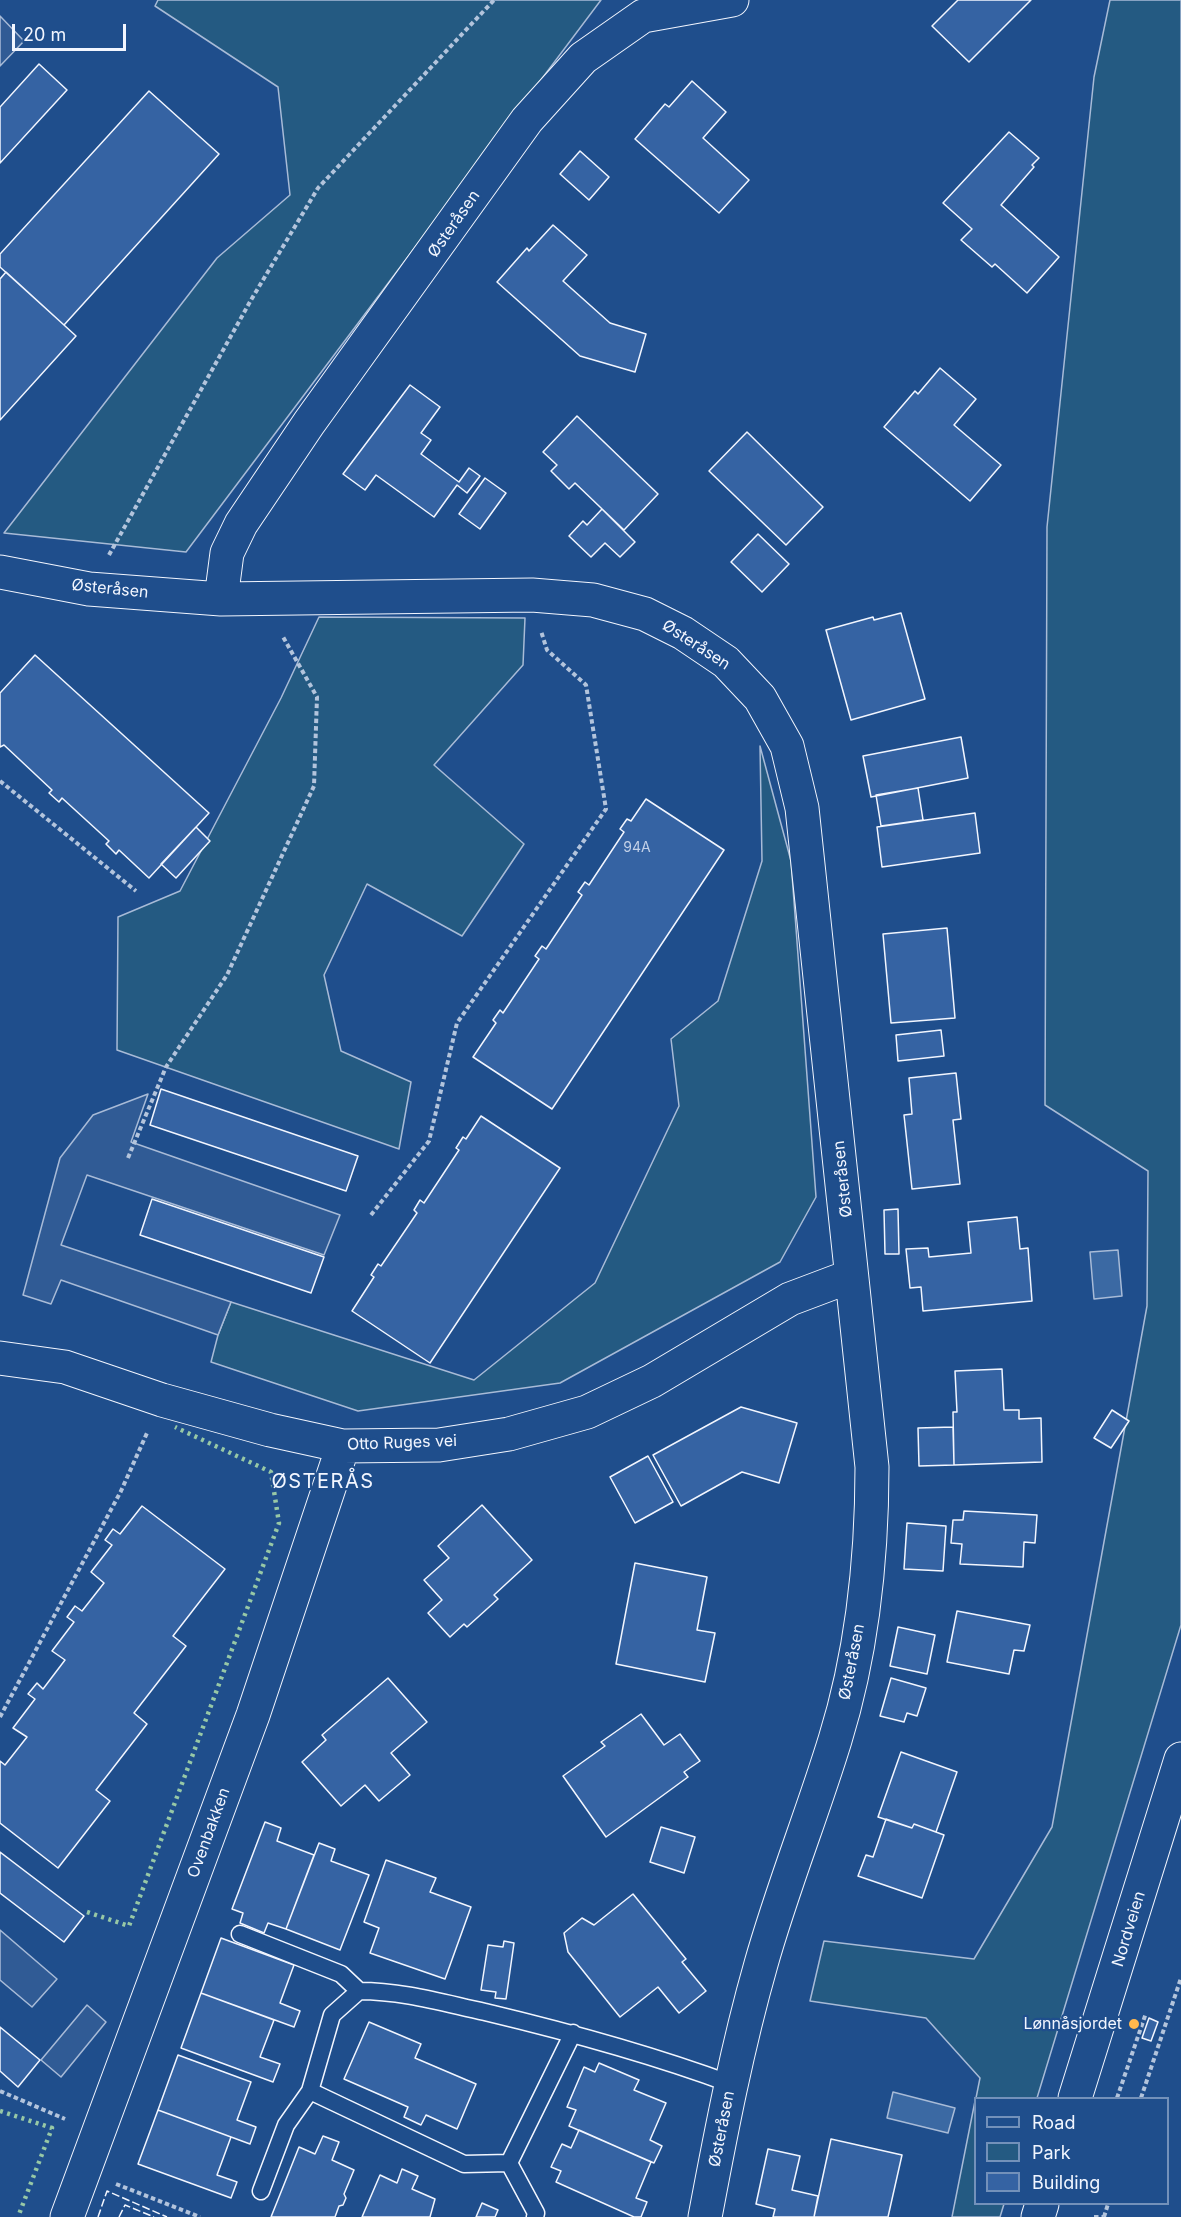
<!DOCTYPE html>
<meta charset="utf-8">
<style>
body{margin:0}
#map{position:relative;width:1181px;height:2217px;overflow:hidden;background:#1f4e8c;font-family:Inter,sans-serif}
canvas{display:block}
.legend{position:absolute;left:974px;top:2097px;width:195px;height:108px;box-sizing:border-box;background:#1f4e8c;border:2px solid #7391ba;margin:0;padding:8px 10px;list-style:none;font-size:18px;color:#f2f6ff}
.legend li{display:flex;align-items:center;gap:12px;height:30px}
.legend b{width:30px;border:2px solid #7391ba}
.scale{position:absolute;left:12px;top:24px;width:114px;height:27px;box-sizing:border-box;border:3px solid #f2f6ff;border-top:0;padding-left:8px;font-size:18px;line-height:21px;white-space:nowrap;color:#f2f6ff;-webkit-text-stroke:4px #1f4e8c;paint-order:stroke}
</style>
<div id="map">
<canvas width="1181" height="2217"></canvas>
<ul class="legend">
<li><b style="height:8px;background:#1f4e8c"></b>Road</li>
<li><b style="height:16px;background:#245a82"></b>Park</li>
<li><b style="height:16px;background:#3563a3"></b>Building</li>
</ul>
<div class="scale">20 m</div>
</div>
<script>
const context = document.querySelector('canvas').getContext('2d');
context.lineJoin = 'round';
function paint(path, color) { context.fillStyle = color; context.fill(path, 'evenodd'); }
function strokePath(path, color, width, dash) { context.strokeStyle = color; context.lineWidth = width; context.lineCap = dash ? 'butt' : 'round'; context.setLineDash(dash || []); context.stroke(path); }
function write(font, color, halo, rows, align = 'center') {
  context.font = font + ' Inter,sans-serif'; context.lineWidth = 4.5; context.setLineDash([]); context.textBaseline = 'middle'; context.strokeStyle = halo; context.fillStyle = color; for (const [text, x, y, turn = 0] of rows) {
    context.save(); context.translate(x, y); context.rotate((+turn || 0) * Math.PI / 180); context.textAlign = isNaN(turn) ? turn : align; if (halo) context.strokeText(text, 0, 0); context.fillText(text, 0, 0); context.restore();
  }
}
const green = new Path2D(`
 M158,0H601L186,552L4,533L217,258L290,195L278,87L155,6Z
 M1110,0H1181V1625L1037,2098H976L980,2078L926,2018L810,2001L824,1941L974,1959L1052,1827L1147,1306L1148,1171L1045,1105L1047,527L1094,77Z
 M319,617L525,618L523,665L434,765L524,844L462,936L367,884L324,975L341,1051L411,1082L399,1149L117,1050L118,917L180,891L281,698Z
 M760,746L791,861L816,1197L780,1262L560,1383L358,1411L211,1362L218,1335L231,1302L474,1380L595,1283L679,1106L671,1039L718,1001L762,861Z
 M975,2101L976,2204H1004L1000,2217H952Z`);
const parking = new Path2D(`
 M0,16L24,41L0,66Z
 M148,1094L131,1142L340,1215L324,1255L87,1175L61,1245L231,1302L218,1335L61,1280L51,1304L23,1295L60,1158L93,1115Z
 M0,1930L57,1979L32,2007L0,1980Z
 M87,2005L106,2022L61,2077L41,2060Z`);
const water = new Path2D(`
 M1118,1250L1122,1296L1094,1299L1090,1252Z
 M893,2092L955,2108L948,2133L887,2118Z`);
const building = new Path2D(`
 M958,0H1031L969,62L932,26Z
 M39,64L67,90L0,163V107Z
 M692,81L726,112L703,138L749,180L719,213L635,139L665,104L669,107Z
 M149,91L219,154L64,325L0,267V254Z
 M1009,132L1039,158L1032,165L1034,167L1001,205L1059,257L1027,293L995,264L992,267L961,240L972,229L943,203Z
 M580,151L609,177L589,200L560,174Z
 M553,225L587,255L563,281L610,323L646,334L635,372L580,356L497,282L527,248L529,251Z
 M6,272L76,336L0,420V279Z
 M940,368L976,399L954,425L1001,465L970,501L884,427L915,391L918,394Z
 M410,385L440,407L421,433L431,440L421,454L459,482L469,468L480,476L467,493L457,485L434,517L376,475L365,490L343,474Z
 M577,416L658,494L624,530L575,483L569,489L551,471L557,465L543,452Z
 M747,432L823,507L786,545L709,471Z
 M485,478L506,493L480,529L459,514Z
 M602,509L635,542L620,557L605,543L591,557L569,536L583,521L587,525Z
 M758,534L789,564L762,592L731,562Z
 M901,613L925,699L851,720L826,630L873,617L874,620Z
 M35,655L209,813L149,878L119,850L116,854L106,844L109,841L62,798L59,802L49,793L52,790L4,745L0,747V693Z
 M961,737L968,778L871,797L863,756Z
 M918,788L923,820L881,826L876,795Z
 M646,799L724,850L552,1109L473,1057L496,1023L493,1020L500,1010L503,1013L539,959L535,956L542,946L546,949L582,895L578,892L585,882L589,885L624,832L620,829L627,819L631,821Z
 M975,813L980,853L882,867L877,827Z
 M196,827L210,841L176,878L161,864Z
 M947,928L955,1018L891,1023L883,934Z
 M941,1030L944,1056L898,1061L896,1035Z
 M956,1073L961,1119L953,1120L960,1184L912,1189L904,1115L912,1114L909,1078Z
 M161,1089L358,1156L346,1191L150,1125Z
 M481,1116L560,1168L430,1363L352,1311L374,1277L371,1275L378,1264L381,1266L417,1213L414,1210L420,1200L424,1203L459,1150L456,1148L463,1137L466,1139Z
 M152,1199L324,1257L311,1293L140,1235Z
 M898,1209L899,1254H885L884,1210Z
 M1017,1217L1020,1249L1028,1248L1032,1301L923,1311L921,1287L910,1288L906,1249L928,1248L929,1257L971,1253L968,1222Z
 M1002,1369L1004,1410H1019V1419L1041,1418L1042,1462L954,1465L953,1412H957L955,1371Z
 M741,1407L797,1423L779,1483L742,1472L681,1506L653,1455Z
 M1112,1410L1129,1421L1111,1448L1094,1438Z
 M953,1427L954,1465L919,1466L918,1428Z
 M648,1456L673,1502L635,1523L610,1477Z
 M482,1505L532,1560L494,1595L498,1599L467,1627L464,1624L450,1637L428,1613L442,1600L424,1580L449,1558L438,1546Z
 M142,1506L225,1569L173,1636L186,1646L134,1713L147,1724L96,1790L110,1801L58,1868L0,1823V1761L5,1765L27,1737L13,1728L35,1699L28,1694L37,1683L43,1689L65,1660L52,1651L74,1622L67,1617L75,1606L82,1611L104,1583L91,1572L112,1545L105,1540L113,1529L120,1534Z
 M964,1511L1037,1515L1035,1543L1024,1542L1023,1567L960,1564L962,1544L951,1543L953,1520H963Z
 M907,1523L946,1526L943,1571L904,1569Z
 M635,1563L707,1577L697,1630L715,1633L705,1682L616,1664Z
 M957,1611L1030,1625L1024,1651L1014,1650L1009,1674L947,1662Z
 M898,1627L935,1635L927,1674L890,1666Z
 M388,1678L427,1722L391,1753L410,1775L379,1801L365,1785L341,1806L302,1762L326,1740L322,1735Z
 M891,1678L926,1688L917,1716L907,1713L904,1722L880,1716Z
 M641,1714L664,1745L680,1734L700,1761L684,1772L688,1777L606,1837L563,1776L605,1746L601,1742Z
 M901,1752L957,1772L936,1832L914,1824L912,1828L878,1817Z
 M886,1819L912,1828L914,1824L944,1835L922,1898L858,1876L866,1855L873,1857Z
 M265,1822L281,1828L277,1841L314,1855L286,1929L268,1923L264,1933L240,1923L243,1913L232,1909Z
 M661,1827L695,1837L684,1873L650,1862Z
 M319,1843L335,1849L331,1861L369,1875L340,1950L286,1929Z
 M0,1852L84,1916L64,1942L0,1893Z
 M386,1860L436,1878L430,1892L471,1907L445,1979L370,1953L379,1928L364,1922Z
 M633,1894L686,1959L682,1962L706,1991L679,2013L658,1987L620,2017L568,1952L564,1933L582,1918L594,1925Z
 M221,1938L294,1965L280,2003L300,2011L294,2027L201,1993Z
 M504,1941L514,1943L506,1999L495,1998L496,1992L481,1990L488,1945L503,1947Z
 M201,1993L274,2020L260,2057L280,2064L273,2082L181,2048Z
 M1149,2018L1158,2022L1151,2041L1142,2038Z
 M369,2022L421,2044L415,2058L476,2084L457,2129L426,2115L421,2125L404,2117L408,2107L344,2079Z
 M0,2027L40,2060L18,2087L0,2071Z
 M178,2055L251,2082L237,2120L256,2127L250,2144L158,2110Z
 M599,2063L639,2080L634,2090L666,2103L650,2140L662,2146L654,2163L569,2126L576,2110L567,2107L584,2067L595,2072Z
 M158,2110L231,2137L217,2175L237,2182L231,2198L138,2164Z
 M579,2130L651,2162L636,2198L647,2202L641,2217H634L556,2182L561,2171L551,2167L562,2144L571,2148Z
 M323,2136L339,2142L332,2160L354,2170L344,2194L346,2198L343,2205L339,2206L335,2217H271L299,2147L315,2154Z
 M831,2139L902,2155L888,2217H814Z
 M768,2149L800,2156L792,2190L818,2196L814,2217H773L775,2209L756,2204Z
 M402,2169L418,2176L412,2189L435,2199L430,2217H362L380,2175L397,2183Z
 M482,2203L498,2210L495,2217H476Z`);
const path = new Path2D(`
 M109,555L251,300L318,188L494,0
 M0,781L136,891
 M128,1158L166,1067L227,975L314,786L317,697L282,635
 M371,1215L429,1141L457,1023L606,809L586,685L547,650L541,631
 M0,1717L121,1491L147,1433
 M0,2091L65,2119
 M1117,2098L1146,2013
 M1141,2098L1181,1978
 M116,2184L200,2217
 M1094,2217H1103
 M1104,2217L1108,2204`);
const lane = new Path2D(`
 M240,1934L341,1974L359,1991
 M310,2091L464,2164L509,2163L573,2033
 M509,2163L536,2213L535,2217
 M261,2191L286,2125L310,2091L332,2015L359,1991C403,1991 443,2003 485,2012C569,2032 650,2054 731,2084`);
const street = new Path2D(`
 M0,572L89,589L221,599L532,595L593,600L645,614L683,633L726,662L760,698L787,746L802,808L872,1467C872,1558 862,1653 835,1740C812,1815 782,1889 761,1964C737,2048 721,2132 705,2217
 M221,599L227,553L241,524L309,423L527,120L583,58L643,16L732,0
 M0,1358L65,1367L162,1400L270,1430L343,1446L439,1445L509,1434L587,1412L652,1381L790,1299L851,1276
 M67,2217L253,1715L343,1446`);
const secondary = new Path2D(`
 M1075,2098L1181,1759
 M1038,2217L1042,2204`);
const hedge = new Path2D(`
 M87,1912L129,1926L279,1523L271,1472L175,1427
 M0,2111L52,2128L18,2217`);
const fence = new Path2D(`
 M98,2217L107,2191L167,2217
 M119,2217L125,2205L154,2217`);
const markers = [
 [1134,2024,6,"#ffb74d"]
];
const numberNames = [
 ["94A",637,848]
];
const streetNames = [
 ["Østeråsen",454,224,-55],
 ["Østeråsen",110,589,6],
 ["Østeråsen",696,645,33],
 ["Østeråsen",843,1179,-96],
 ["Otto Ruges vei",402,1443,-2],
 ["Østeråsen",852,1662,-79],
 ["Ovenbakken",209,1833,-70],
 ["Nordveien",1129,1929,-73],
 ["Østeråsen",722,2129,-79]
];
const poiNames = [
 ["Lønnåsjordet",1122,2024]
];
const quarterNames = [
 ["ØSTERÅS",323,1482]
];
paint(green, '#245a82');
strokePath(green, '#a8bbd7', 1.5);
paint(parking, '#305b95');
strokePath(parking, '#a8bbd7', 1.5);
paint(water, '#3b69a3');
strokePath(water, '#a8bbd7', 1.5);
paint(building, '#3563a3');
strokePath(building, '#f2f6ff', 1.5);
strokePath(lane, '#f2f6ff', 19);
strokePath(street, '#f2f6ff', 35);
strokePath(secondary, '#f2f6ff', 35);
strokePath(path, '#b3c4dc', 4, [4.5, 3]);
strokePath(lane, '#1f4e8c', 16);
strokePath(street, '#1f4e8c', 33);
strokePath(secondary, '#1f4e8c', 33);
strokePath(hedge, '#97c8a6', 4.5, [3, 4.5]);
strokePath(fence, '#f2f6ff', 1.5, [8, 3]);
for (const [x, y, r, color] of markers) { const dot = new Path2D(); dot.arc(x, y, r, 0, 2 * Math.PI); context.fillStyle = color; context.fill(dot); strokePath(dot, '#1f4e8c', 2); }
write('14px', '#c3d1e8', null, numberNames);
write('16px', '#f2f6ff', '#1f4e8c', streetNames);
write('16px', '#f2f6ff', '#1f4e8c', poiNames, 'right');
context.letterSpacing = '1.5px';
write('20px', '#f2f6ff', '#1f4e8c', quarterNames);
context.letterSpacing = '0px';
</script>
